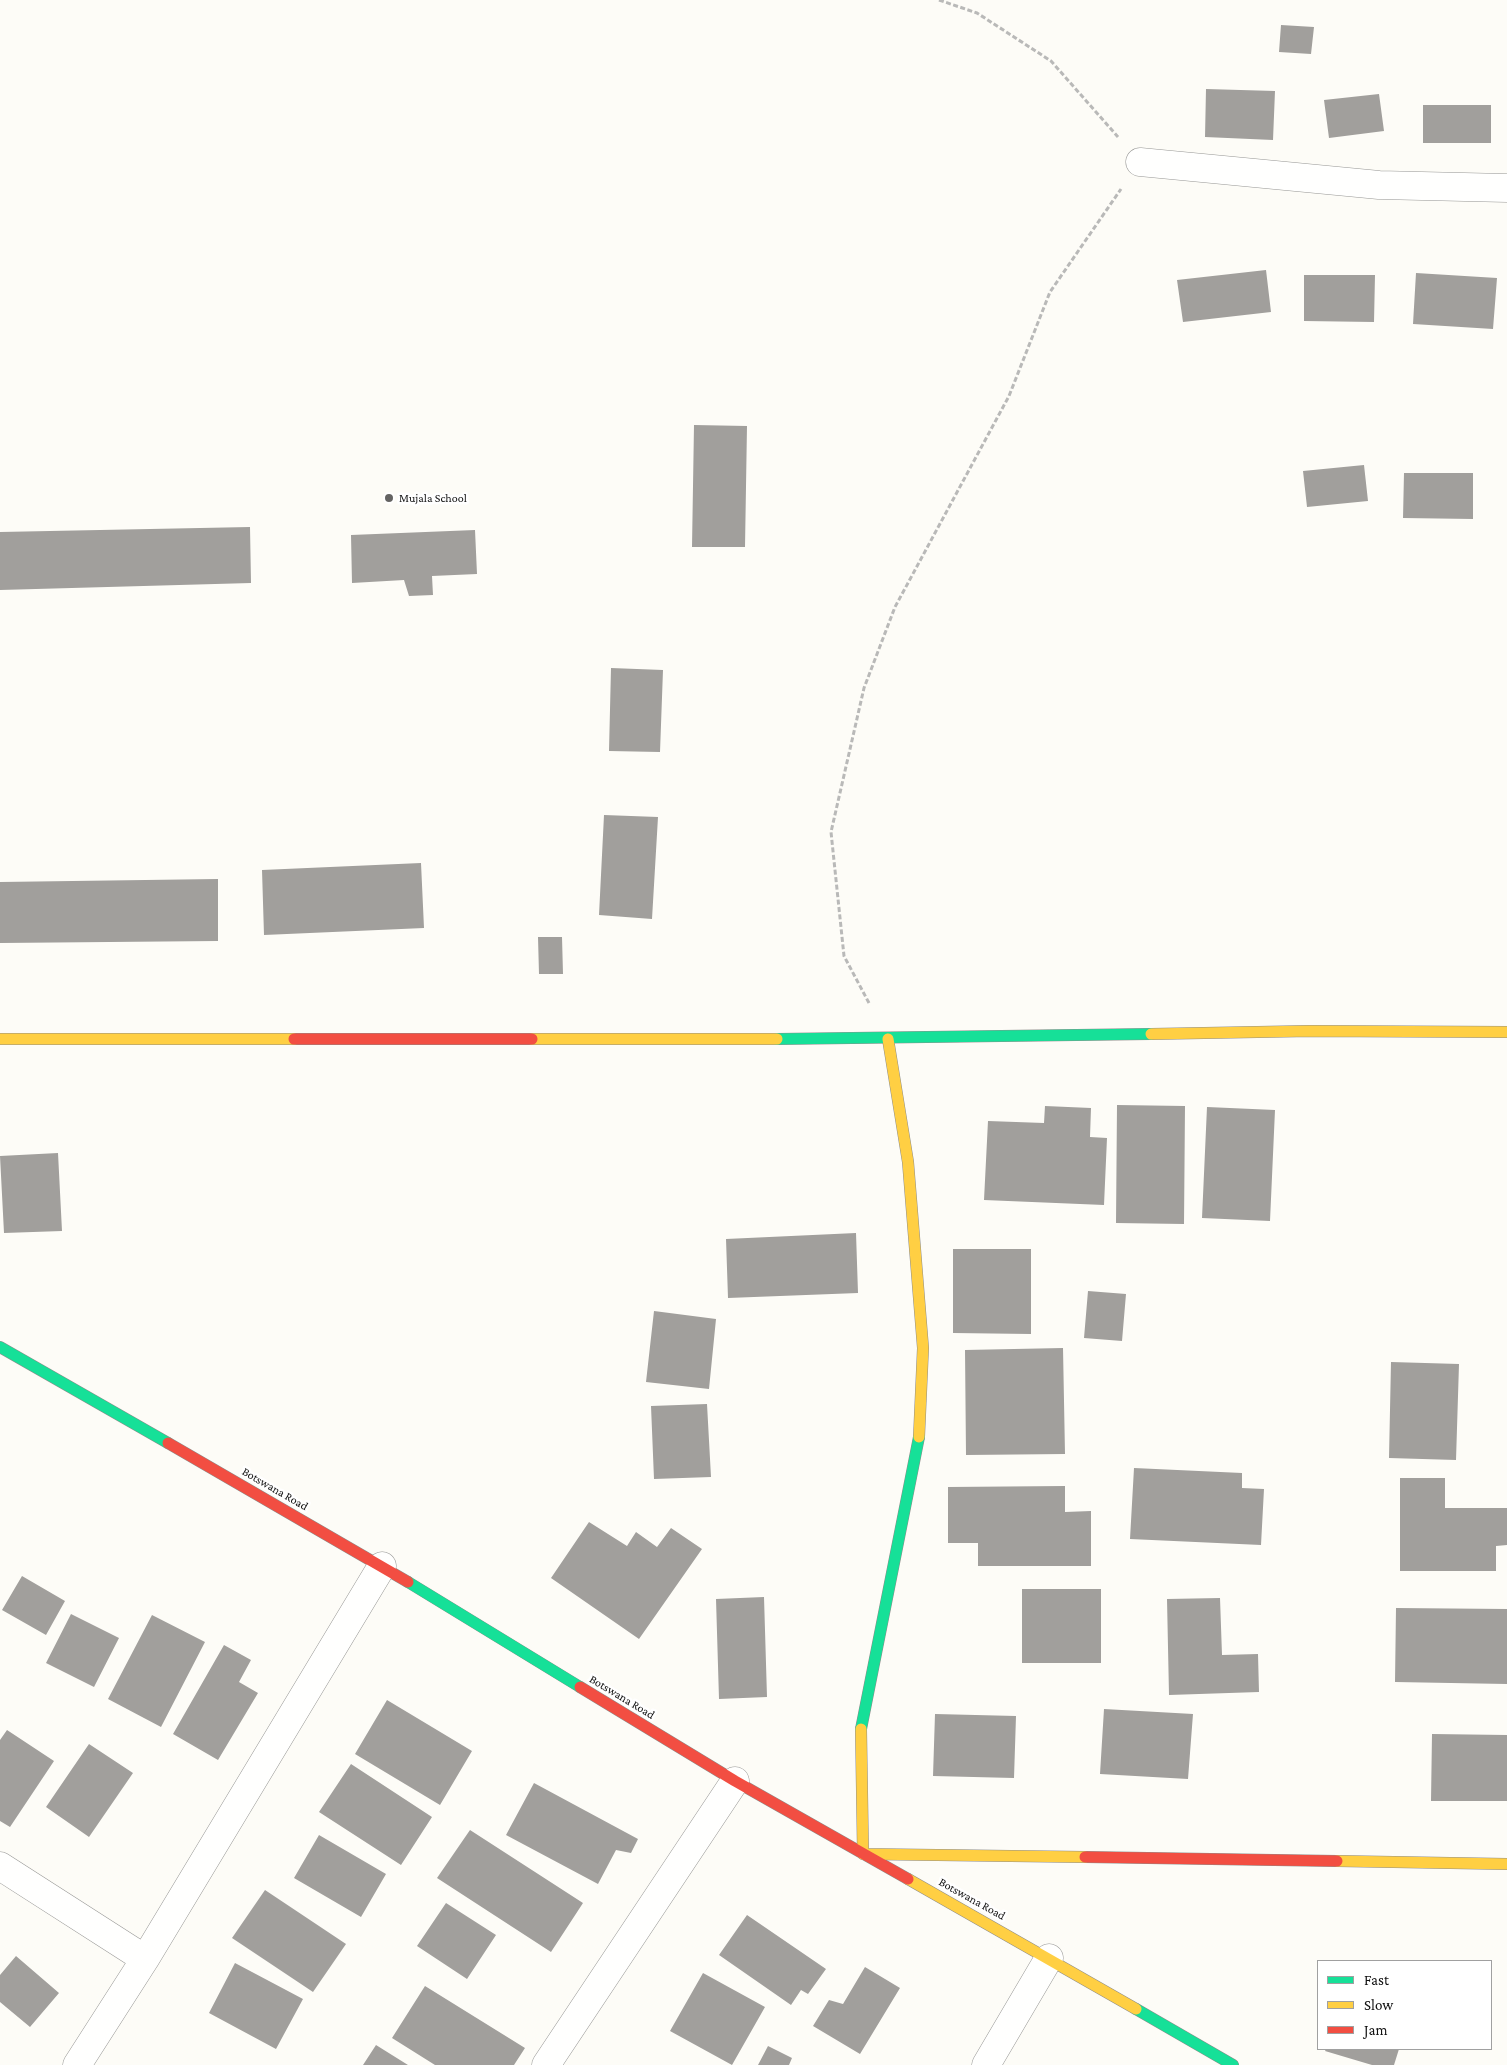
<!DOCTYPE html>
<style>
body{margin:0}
#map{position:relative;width:1507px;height:2065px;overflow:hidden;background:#fdfcf7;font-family:"Crimson Pro",serif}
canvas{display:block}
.legend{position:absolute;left:1317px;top:1960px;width:175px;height:90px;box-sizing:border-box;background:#fff;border:1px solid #a0a0a0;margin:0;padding:6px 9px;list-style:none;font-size:15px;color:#111}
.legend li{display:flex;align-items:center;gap:10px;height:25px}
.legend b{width:25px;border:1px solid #a0a0a0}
</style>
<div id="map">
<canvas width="1507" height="2065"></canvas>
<ul class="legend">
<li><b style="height:6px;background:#16e098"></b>Fast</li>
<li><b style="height:6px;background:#ffcf43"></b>Slow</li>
<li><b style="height:6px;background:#f24e42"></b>Jam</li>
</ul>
</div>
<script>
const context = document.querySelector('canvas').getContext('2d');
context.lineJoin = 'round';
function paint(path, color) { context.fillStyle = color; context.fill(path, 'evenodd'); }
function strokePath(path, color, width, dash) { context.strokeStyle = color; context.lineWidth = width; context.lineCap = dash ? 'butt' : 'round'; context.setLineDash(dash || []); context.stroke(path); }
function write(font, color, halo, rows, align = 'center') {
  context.font = font + ' "Crimson Pro",serif'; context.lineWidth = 5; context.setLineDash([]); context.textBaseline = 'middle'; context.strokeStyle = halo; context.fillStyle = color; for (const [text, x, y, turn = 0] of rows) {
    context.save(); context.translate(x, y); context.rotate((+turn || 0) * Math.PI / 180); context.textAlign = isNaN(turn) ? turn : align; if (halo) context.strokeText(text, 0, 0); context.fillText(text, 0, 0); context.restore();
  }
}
const building = new Path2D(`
 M1281,25L1314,27L1311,54L1279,52Z
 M1206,89L1275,91L1273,140L1205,137Z
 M1379,94L1384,131L1329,138L1324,100Z
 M1423,105H1491V143H1423Z
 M1266,270L1271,312L1183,322L1177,280Z
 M1416,273L1497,278L1493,329L1413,324Z
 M1304,275H1375L1374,322L1304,321Z
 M694,425L747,426L745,547H692Z
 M1364,465L1368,501L1307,507L1303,471Z
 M1404,473H1473V519L1403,518Z
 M250,527L251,583L0,590V532Z
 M475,530L477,574L432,576L433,595L409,596L404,580L352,583L351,535Z
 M611,668L663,670L660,752L609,751Z
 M604,815L658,817L652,919L599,915Z
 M421,863L424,928L264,935L262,870Z
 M218,879V941L0,943V882Z
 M538,937H562L563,974H539Z
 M1117,1105L1185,1106L1184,1224L1116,1223Z
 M1045,1106L1091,1108L1090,1137L1107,1138L1104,1205L984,1200L988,1121L1044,1123Z
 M1207,1107L1275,1110L1270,1221L1202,1218Z
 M58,1153L62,1231L4,1233L0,1156Z
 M856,1233L858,1293L728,1298L726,1239Z
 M953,1249H1031V1334L953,1333Z
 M1088,1291L1126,1294L1122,1341L1084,1338Z
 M654,1311L716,1319L709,1389L646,1382Z
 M1063,1348L1065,1454L966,1455L965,1350Z
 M1391,1362L1459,1364L1456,1460L1389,1458Z
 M707,1404L711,1477L654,1479L651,1406Z
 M1134,1468L1242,1473V1488L1264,1489L1261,1545L1130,1539Z
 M1400,1478H1445V1508H1507V1545L1496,1546V1571H1400Z
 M1065,1486V1512L1091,1511V1566H978V1543H948V1487Z
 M589,1522L627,1546L636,1532L657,1547L671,1528L702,1549L639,1639L551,1578Z
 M22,1576L65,1601L46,1635L2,1610Z
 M1022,1589H1101V1663H1022Z
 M764,1597L767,1697L719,1699L716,1599Z
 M1220,1598L1222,1655L1258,1654L1259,1692L1169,1695L1167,1599Z
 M1396,1608L1507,1609V1684L1395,1682Z
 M71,1614L119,1638L94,1687L46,1663Z
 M152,1615L205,1642L161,1727L108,1699Z
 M224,1645L251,1660L239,1682L258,1693L218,1760L173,1734Z
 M387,1700L472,1751L440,1805L355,1754Z
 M1104,1709L1193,1714L1188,1779L1100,1774Z
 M935,1714L1016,1716L1014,1778L933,1776Z
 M7,1730L54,1761L10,1827L0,1821V1740Z
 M1432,1734L1507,1735V1801H1431Z
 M89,1744L133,1773L89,1837L46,1807Z
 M351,1764L432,1817L401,1865L319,1812Z
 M534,1783L638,1839L631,1853L616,1850L598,1884L506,1835Z
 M470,1830L583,1903L551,1952L437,1878Z
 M319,1835L386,1874L361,1917L294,1878Z
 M265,1890L346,1944L313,1992L232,1938Z
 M446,1903L496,1935L467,1979L417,1946Z
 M747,1915L826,1969L808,1994L801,1990L791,2005L719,1955Z
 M16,1956L59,1993L30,2027L0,2002V1975Z
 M235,1963L303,1999L276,2049L209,2013Z
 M865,1967L900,1988L860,2054L813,2026L829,2000L843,2004Z
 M703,1973L765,2007L732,2065L670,2031Z
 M425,1986L525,2048L514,2065H435L392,2038Z
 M376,2045L408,2065H363Z
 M768,2046L792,2058L789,2065H758Z
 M1326,2049H1399L1394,2065H1372L1325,2051Z`);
const path = new Path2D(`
 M939,0L977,13L1051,61L1118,137
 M869,1003L844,956L831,832L864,688L895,607L1009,396L1050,292L1121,189`);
const street = new Path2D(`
 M1140,162L1379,185L1507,188
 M0,1866L145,1959
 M77,2065L145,1959L382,1566
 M546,2065L735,1781
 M986,2065L1049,1958`);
const fast = new Path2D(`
 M777,1039L1151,1034
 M0,1347L168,1443
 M408,1582L580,1687
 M861,1729L919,1437
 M1136,2009L1233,2065`);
const slow = new Path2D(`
 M1151,1034L1310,1031L1507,1032
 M0,1039H294
 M532,1039H777
 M888,1039L908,1162L923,1348L919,1437
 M861,1729L863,1854L1085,1857
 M1337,1861L1507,1864
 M908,1879L1136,2009`);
const jam = new Path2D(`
 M294,1039H532
 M168,1443L408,1582
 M580,1687L735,1781L908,1879
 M1085,1857L1337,1861`);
const markers = [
 [389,498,5,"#646362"]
];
const poiNames = [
 ["Mujala School",399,498]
];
const streetNames = [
 ["Botswana Road",275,1489,30],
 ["Botswana Road",622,1697,31],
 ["Botswana Road",972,1899,29]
];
paint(building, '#a19f9c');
strokePath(street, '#979795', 29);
strokePath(fast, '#8e8d8b', 12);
strokePath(slow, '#8e8d8b', 12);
strokePath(jam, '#8e8d8b', 12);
strokePath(path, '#b9b9b8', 3, [5, 2.5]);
strokePath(street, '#fffffe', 28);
strokePath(fast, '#16e098', 11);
strokePath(slow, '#ffcf43', 11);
strokePath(jam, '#f24e42', 11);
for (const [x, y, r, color] of markers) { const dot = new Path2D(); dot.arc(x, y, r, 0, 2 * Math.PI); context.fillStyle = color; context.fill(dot); strokePath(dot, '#fff', 2); }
write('12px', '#111', '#fff', poiNames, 'left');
write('12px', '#111', '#fff', streetNames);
</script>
